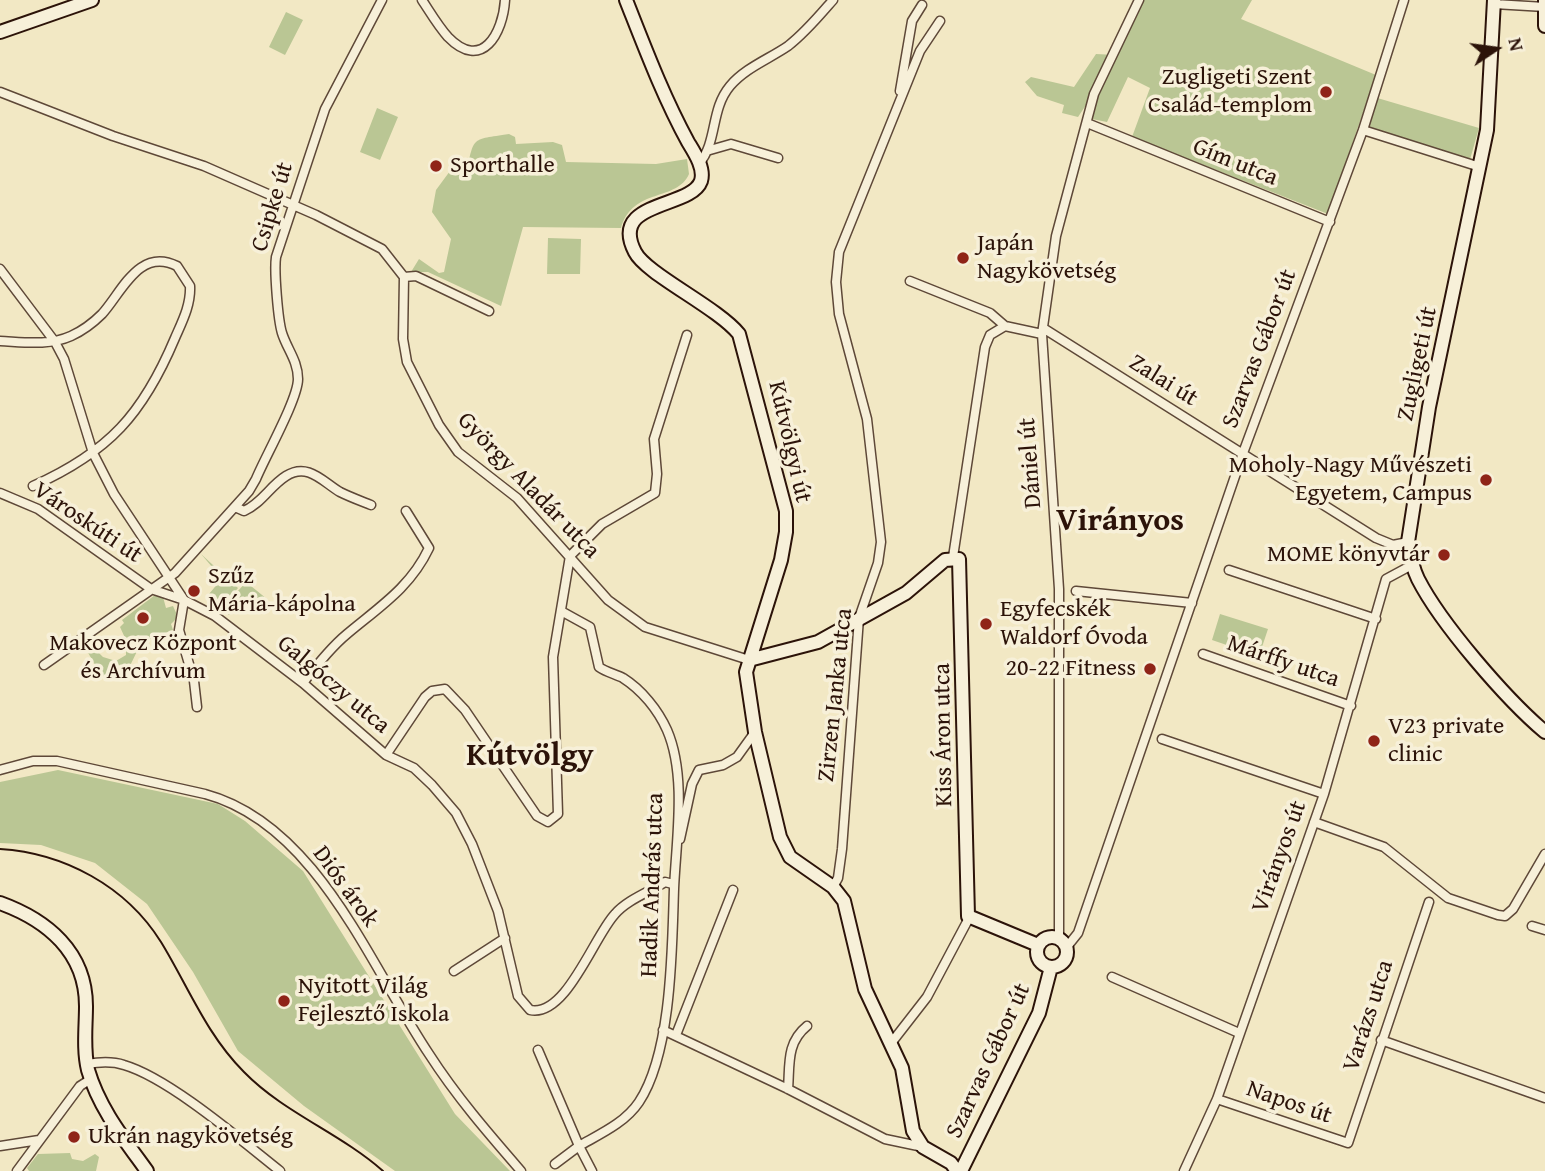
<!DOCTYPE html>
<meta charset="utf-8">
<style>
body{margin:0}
#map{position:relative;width:1545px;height:1171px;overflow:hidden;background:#f2e8c4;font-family:"Gentium Book Plus",serif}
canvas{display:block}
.north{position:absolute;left:1461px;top:14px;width:70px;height:70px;-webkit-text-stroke:5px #f7f0d9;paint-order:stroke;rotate:77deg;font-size:19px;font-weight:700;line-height:28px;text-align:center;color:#2c1309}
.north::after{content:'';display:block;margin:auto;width:24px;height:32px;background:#2c1309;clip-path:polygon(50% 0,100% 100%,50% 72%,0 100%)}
</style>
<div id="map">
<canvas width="1545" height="1171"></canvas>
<div class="north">N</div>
</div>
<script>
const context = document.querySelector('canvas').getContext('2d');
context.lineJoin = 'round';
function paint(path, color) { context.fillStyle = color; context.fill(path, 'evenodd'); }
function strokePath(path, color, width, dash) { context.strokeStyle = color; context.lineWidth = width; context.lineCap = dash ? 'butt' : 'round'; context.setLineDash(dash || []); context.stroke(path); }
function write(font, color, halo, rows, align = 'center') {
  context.font = font + ' "Gentium Book Plus",serif'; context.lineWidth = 7; context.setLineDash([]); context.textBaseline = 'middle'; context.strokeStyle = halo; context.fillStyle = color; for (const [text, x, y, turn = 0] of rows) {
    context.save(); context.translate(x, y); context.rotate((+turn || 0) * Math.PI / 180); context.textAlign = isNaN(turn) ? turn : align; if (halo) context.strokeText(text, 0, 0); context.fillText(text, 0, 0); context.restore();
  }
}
const green = new Path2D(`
 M1143,0H1252L1241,19L1376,75L1328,214L1132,137L1150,88L1128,77L1107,122L1092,119L1094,108L1086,105L1078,117L1062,113L1064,105L1037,96L1025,82L1031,77L1074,87L1096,54L1116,55Z
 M286,12L303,20L285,55L269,47Z
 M1374,97L1479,128L1469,163L1364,130Z
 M377,108L398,117L380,160L360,152Z
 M509,134L515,137L516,144L553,142L562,145L566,162L656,164L687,159L689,174C677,202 633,187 621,228L523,227L501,306L428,272H411L419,259L439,273L444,272L451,239L432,212L436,190L450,171L466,173C475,136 470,140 509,134Z
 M548,238L581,239L580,274H547Z
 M201,554L238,588L221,608L209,594L219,582V575Z
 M246,582L267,599L259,602L255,597L238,604L229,615L222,609Z
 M155,595L163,597L166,608L173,606L178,617L171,624L173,630L141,643L127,672L107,679L100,674L86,649L91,645L103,657L116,661L126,655V640L120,627L124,623L122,620Z
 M1220,614L1268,629L1259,656L1212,640Z
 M58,770L218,804L245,821L303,871L455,1114L510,1171H395L304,1106L238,1051L193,972L147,904L95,863L41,845L0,843V782Z
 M70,1153L72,1159L83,1161L95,1154L99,1157L96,1171H29L27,1168L38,1154Z`);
const street = new Path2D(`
 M422,0C430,12 438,26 448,37C482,72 503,33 505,0
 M1494,4L1545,7
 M900,91L912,21L922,5
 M0,92L113,136L204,166L316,215L382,249L404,277L403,339L407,362L439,425L458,452L517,498L608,600L645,627L749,660
 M1087,123L1330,222
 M1363,130L1480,167
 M710,150L731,144L778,158
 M699,164C718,141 710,110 730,86C745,68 769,59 788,46C805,33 819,16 833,0
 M0,269L55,342L64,359L93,453L114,494L184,600
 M404,277L416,276L489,311
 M910,281L990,313L1005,326L1042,334
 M1043,328L1376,538L1393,545L1408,542
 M0,341C23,342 49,346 71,336C82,331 93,323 102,314C122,292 139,247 177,266L190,286C191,305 182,322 175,338C143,414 109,452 33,486
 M0,493L38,509L151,589L184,600L215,616L303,683L386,755L414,768L432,785L456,813L472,844L498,911L518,996L530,1010C566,1018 594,936 615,914C627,900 649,892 665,882L673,884L674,888
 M235,507L244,511C262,503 270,486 286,476C308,462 323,482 340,492C350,497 361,501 371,505
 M953,557L985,347L990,335L1005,326
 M1229,570L1376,619
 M1076,591L1192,603
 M184,600L179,630L194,681L197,707
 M561,611L590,627L599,667C606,672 615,674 623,678C642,690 658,710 667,730C687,776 676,841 674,889C672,948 672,1052 639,1102C625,1123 600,1134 579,1146L592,1171
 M1203,654L1351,706
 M44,665L175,573L249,491L256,479C265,457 298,399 298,379C298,361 287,349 282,333C278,320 274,271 276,257L325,109L382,0
 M303,683C316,666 330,648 347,634C379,607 410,588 429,548L406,511
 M1162,739L1324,794
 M386,755L425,697L432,691L445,689L465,710L537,816L548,822L558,814L553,657L570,556L602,524L655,493L657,474L654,439L687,335
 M0,770L33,761H57L205,794C317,824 370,966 429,1054C456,1096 488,1133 521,1171
 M1314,822L1384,847L1448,898L1498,915L1505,916L1513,909L1545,854
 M680,839L692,784L699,770L723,765L737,757L755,732
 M833,887L838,878L842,849L859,618L878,563L881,542L867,419L839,314L836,282L839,252L920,51L940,21
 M1532,926L1545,930
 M1059,939V589L1042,334L1056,236L1094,94L1139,0
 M1066,948L1078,933L1243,453L1363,130L1404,0
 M454,971L505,938
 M1112,977L1239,1033
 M663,1030L788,1089L885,1139L923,1147
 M676,1035L733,890
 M1381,1040L1545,1098
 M892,1042L927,997L969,918
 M538,1050L579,1146L555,1164
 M87,1064C99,1062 112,1061 124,1065C169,1078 242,1141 280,1171
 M788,1089C790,1065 786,1043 807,1026
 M1217,1099L1348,1143L1429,902
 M0,1146L39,1140
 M17,1171L80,1086L91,1079
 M1184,1171L1217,1099L1324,794L1386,579L1412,565`);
const secondary = new Path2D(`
 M626,0C645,48 663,96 688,142C694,152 705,168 701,181C691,209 608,200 635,252C646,274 717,307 739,334L786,511V532L781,560L746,672L755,732L780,837L790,857L833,887L844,901L865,989L902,1068L913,1131L923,1147L951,1163L957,1171
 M1494,0L1487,130L1429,407L1408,542C1410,555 1412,567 1418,579C1441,624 1506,699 1545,732
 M1545,0V26
 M0,32L92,0
 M749,660L818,642L906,593L945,560L959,559L968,916L1038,945
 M0,903C47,920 86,952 86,1006C86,1027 83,1049 88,1070C99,1108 124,1139 147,1171
 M1037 952a15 15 0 1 1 30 0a15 15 0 1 1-30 0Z
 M961,1171L1039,1013L1051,967`);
const tram = new Path2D(`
 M0,849C64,853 126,886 161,942C188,986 206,1034 244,1072C284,1113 340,1133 383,1171`);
const markers = [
 [1326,92,7,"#8f2418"],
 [436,166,7,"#8f2418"],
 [963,258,7,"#8f2418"],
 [1486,480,7,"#8f2418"],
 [1444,555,7,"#8f2418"],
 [194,591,7,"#8f2418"],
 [143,618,7,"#8f2418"],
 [986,624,7,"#8f2418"],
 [1150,669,7,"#8f2418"],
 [1374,741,7,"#8f2418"],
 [284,1001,7,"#8f2418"],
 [74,1137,7,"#8f2418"]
];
const poiNames = [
 ["Zugligeti Szent",1312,78,"right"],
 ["Család-templom",1312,106,"right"],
 ["Sporthalle",450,166],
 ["Japán",977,244],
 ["Nagykövetség",977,272],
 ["Moholy-Nagy Művészeti",1472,466,"right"],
 ["Egyetem, Campus",1472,494,"right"],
 ["MOME könyvtár",1430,555,"right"],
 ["Szűz",208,577],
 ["Mária-kápolna",208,605],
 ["Egyfecskék",1000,610],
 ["Waldorf Óvoda",1000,638],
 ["Makovecz Központ",143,644,"center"],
 ["és Archívum",143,672,"center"],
 ["20-22 Fitness",1136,669,"right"],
 ["V23 private",1388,727],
 ["clinic",1388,755],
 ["Nyitott Világ",298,987],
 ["Fejlesztő Iskola",298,1015],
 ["Ukrán nagykövetség",88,1137]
];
const streetNames = [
 ["Gím utca",1235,163,22],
 ["Csipke út",273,207,-73],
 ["Szarvas Gábor út",1260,349,-69],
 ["Zugligeti út",1418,364,-78],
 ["Zalai út",1163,381,32],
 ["Kútvölgyi út",789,442,77],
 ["Dániel út",1031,463,-94],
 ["György Aladár utca",528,486,46],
 ["Városkúti út",87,523,34],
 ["Márffy utca",1283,662,19],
 ["Galgóczy utca",333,685,40],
 ["Zirzen Janka utca",836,695,-84],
 ["Kiss Áron utca",944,735,-91],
 ["Virányos út",1280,857,-70],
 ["Hadik András utca",653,885,-88],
 ["Diós árok",345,887,54],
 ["Varázs utca",1369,1016,-72],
 ["Szarvas Gábor út",989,1061,-65],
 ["Napos út",1289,1103,19]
];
const districtNames = [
 ["Virányos",1120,522],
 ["Kútvölgy",530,757]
];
paint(green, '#bac694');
strokePath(street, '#5e4838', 11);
strokePath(secondary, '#2c1309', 16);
strokePath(street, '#f7f0d9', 8);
strokePath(secondary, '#f7f0d9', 12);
strokePath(tram, '#2c1309', 2);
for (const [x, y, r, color] of markers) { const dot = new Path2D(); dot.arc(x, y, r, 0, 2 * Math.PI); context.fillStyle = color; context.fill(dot); strokePath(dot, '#f7f0d9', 2.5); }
write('24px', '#2c1309', '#f7f0d9', poiNames, 'left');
write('24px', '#2c1309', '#f7f0d9', streetNames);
write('bold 32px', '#2c1309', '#f7f0d9', districtNames);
</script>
